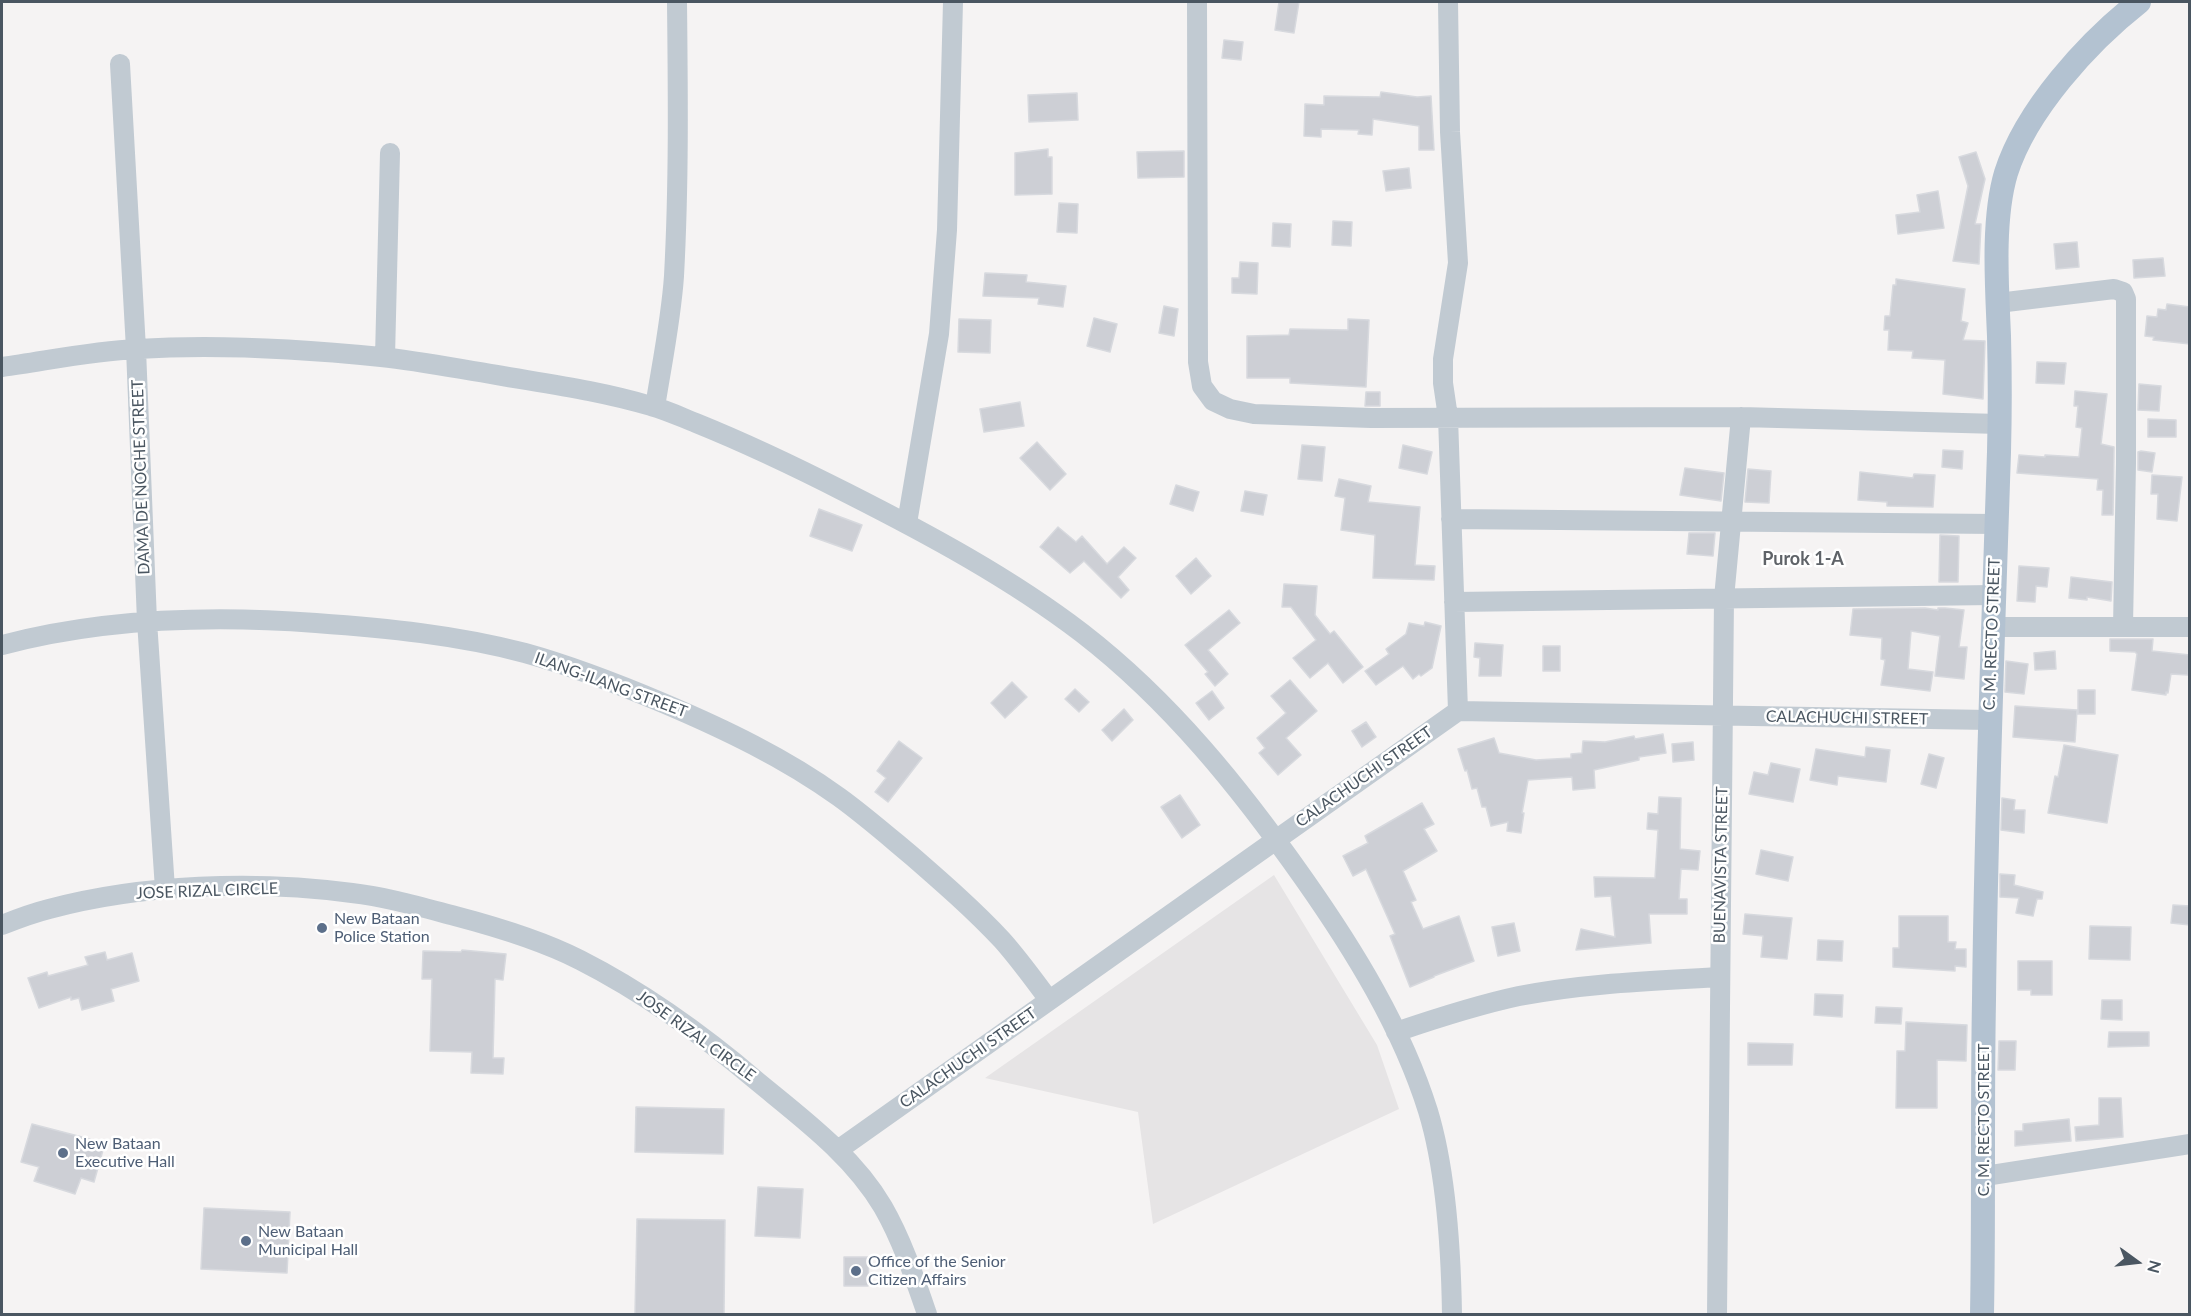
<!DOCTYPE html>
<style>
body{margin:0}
#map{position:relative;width:2191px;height:1316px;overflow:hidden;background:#f5f3f3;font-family:Lato,sans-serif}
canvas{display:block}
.frame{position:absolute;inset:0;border:3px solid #4a5661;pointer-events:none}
.north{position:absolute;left:2107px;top:1232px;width:60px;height:60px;-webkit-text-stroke:4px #fff;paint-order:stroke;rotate:105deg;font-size:16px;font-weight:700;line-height:24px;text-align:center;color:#4a5661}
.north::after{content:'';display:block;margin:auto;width:21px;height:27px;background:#4a5661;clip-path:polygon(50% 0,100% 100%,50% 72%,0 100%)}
</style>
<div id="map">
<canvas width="2191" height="1316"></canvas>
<div class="frame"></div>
<div class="north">N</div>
</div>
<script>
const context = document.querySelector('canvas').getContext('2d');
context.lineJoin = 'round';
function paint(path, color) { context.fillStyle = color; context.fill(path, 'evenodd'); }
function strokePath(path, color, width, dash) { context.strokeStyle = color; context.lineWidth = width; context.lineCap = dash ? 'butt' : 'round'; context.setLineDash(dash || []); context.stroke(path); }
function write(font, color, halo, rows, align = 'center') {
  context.font = font + ' Lato,sans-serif'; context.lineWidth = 5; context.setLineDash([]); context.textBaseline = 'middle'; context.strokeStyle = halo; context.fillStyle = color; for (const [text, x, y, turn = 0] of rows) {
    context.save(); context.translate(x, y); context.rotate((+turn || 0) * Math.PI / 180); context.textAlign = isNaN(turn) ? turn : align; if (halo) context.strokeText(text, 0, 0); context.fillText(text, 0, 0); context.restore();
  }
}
const education = new Path2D(`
 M1274,875L1377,1045L1399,1109L1153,1224L1138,1112L985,1078Z`);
const building = new Path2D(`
 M1279,2H1299L1294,33L1275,30Z
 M1224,40L1243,42L1241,60L1222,58Z
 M1381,92L1417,97L1431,96L1434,150H1419V126L1373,119L1372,135L1358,134L1359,130L1321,129V137L1304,136L1305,104L1324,105V96L1380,97Z
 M1077,93L1078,120L1029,122L1028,95Z
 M1048,149V157H1052V194L1015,195V153Z
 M1184,151V177L1138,178L1137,152Z
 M1976,152L1985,179L1975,224H1981L1979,264L1953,261L1968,186L1959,157Z
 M1409,168L1411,188L1386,191L1383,171Z
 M1938,191L1944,228L1898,234L1896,215L1920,212L1917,195Z
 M1059,203L1078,204L1077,233L1057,232Z
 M1333,221L1352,222L1351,246L1332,245Z
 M1273,223L1291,224L1290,247L1272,246Z
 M2077,242L2079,267L2056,269L2054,244Z
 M2163,258L2165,276L2134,278L2133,260Z
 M1240,262L1258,263L1257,294L1232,293V278H1239Z
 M985,273L1027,275L1026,282L1066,286L1063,307L1038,304L1039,298L983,296Z
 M1896,279L1965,289L1961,321L1968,323L1963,340L1985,341L1983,399L1943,394L1945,360L1912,358L1913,351L1888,350L1889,330H1884L1885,316H1890L1893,285H1896Z
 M2167,304L2190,307V344L2153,340L2154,337L2145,336L2147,316L2157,317L2158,309L2166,310Z
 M1164,306L1178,309L1174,336L1159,333Z
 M1094,318L1117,324L1110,352L1087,346Z
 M959,319L991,320L990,353L958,352Z
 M1348,319L1369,320L1366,387L1290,383V378H1247V336L1289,335L1290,329L1348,330Z
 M2037,362L2066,363L2064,384L2036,383Z
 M2139,384L2161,386L2159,411L2138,410Z
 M2075,391L2107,394L2101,444L2114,447L2113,515H2102L2103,490H2097L2098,479L2017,473L2019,455L2045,457V455L2079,457L2082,428L2076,427L2078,406H2074Z
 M1366,392H1380V406H1365Z
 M1020,402L1024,426L984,432L980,409Z
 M2148,419L2176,420V437H2148Z
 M1037,442L1066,474L1050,490L1020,458Z
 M1302,445L1325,447L1322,481L1298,479Z
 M1403,445L1432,452L1427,474L1399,468Z
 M1943,450L1963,451L1962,469L1942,467Z
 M2141,451L2155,453L2152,472L2138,470V452Z
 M1685,468L1724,473L1721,501L1680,495Z
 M1748,469L1771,471L1769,503L1745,502Z
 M1860,472L1913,478L1914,474L1935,475L1933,507L1887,506V502L1858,500Z
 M2152,475L2182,477L2177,521L2157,519L2158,494H2151Z
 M1339,479L1371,486L1368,502L1420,507L1415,565L1435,566L1434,580L1373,578L1375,535L1341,530L1345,498L1335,496Z
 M1176,485L1199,492L1193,511L1170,504Z
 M1245,491L1267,495L1263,515L1241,511Z
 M819,509L862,525L852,551L810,536Z
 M1058,527L1076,542L1082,536L1107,564L1124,547L1136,558L1118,577L1129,590L1121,598L1084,561L1070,573L1040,547Z
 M1689,533H1715L1713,556L1687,554Z
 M1940,535L1959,536L1958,582H1939Z
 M1196,558L1211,576L1191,594L1176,576Z
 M2019,566L2049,568L2047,587L2036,586L2035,602L2017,601Z
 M2071,577L2112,582L2111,601L2087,597V600L2069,598Z
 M1284,584L1317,586L1315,615L1330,634L1334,631L1363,667L1343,683L1328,663L1310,678L1293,658L1316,640L1291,607H1282Z
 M1925,608L1938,610V608H1945L1964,610L1959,647H1967L1964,679L1935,676L1940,636L1911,631L1908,669L1933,672L1930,691L1881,685L1885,660L1881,659L1882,638L1850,635L1853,609Z
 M1229,610L1240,623L1208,650L1228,674L1215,686L1205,674L1208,672L1185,645Z
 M1425,622L1441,626L1432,668L1421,676L1419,674L1413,679L1403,666L1376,685L1365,671L1389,654L1386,649L1406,634L1409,623L1424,626Z
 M2110,639H2153L2152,651L2190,655L2188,675L2171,674L2168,693L2166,692V695L2132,690L2137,654L2135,652L2110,651Z
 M1475,643L1503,645L1501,676H1479L1480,658L1474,657Z
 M1543,646H1560V671H1543Z
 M2055,651L2056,669L2035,670L2034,653Z
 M2006,661L2028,664L2024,694L2005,692Z
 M1290,680L1317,711L1286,738L1301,755L1278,775L1259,753L1265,748L1257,738L1286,713L1271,696Z
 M1012,682L1027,697L1005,718L991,703Z
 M1075,689L1089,702L1079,712L1065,699Z
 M2078,690H2095V714H2078Z
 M1212,691L1224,708L1209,720L1196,703Z
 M2015,706L2077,710L2075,742L2013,737Z
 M1124,709L1133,720L1112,741L1102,730Z
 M1366,722L1376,737L1362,747L1352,731Z
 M1663,734L1666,753L1639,757V760L1594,770L1595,788L1573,790L1572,777L1528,780L1522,813H1524L1521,833L1507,831L1508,822L1491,826L1486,807H1482L1477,788L1472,789L1467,770L1465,771L1458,749L1494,738L1499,753L1536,760L1571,758V754L1582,753L1583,741L1605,742L1634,736L1635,739Z
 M899,741L922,758L888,802L875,792L886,778L877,771Z
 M1693,742L1694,760L1673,762L1672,744Z
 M2064,745L2118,755L2107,823L2048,813L2055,776L2058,777Z
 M1866,747L1890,750L1886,782L1838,776L1837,785L1810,780L1816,749L1865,757Z
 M1929,754L1944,758L1936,788L1921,784Z
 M1771,763L1800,769L1793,802L1749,794L1754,772L1768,775Z
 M1180,795L1200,825L1182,838L1161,807Z
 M1659,797L1681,798L1680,849L1700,851L1698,870L1681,869L1679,899H1687V914H1649L1651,943L1576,950L1581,929L1615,937L1611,896L1595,897L1594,877L1655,878L1658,830L1647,829L1648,813L1658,814Z
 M2002,798L2015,800L2014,810H2025L2024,833L2001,830Z
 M1422,803L1434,824L1424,829L1437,851L1403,871L1416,900L1411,902L1423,929L1459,916L1474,961L1434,976V977L1410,987L1390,936L1395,934L1366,869L1353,876L1343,856L1368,843L1365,836Z
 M1761,850L1793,857L1788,881L1756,874Z
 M2000,874L2015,875L2014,885L2043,892L2042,899H2037L2033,916L2016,913L2019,898L2000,897Z
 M2173,905L2190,906V925L2171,923Z
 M1745,914L1792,918L1787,959L1761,957L1763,936L1743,934Z
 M1899,916H1948V942H1956L1955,949H1966V967L1955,966V971L1893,967V948H1899Z
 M1514,923L1520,951L1498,956L1492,927Z
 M2090,926L2131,927L2130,960L2089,959Z
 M1818,940L1843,941L1842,961L1817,960Z
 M462,950L506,954L503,980L495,979L493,1058H504L503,1074L471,1073L472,1052L430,1051L432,979H422L423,951L461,952Z
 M105,952L107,960L132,953L139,981L111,989L114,1001L82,1010L79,998L71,1000V997L39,1008L28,978L47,972L48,976L88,965L85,957Z
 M2018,961H2052V995H2031V990H2018Z
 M1815,994L1843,995L1842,1017L1814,1015Z
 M2102,1000H2122V1020L2101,1019Z
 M1876,1007L1902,1008L1901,1024L1875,1023Z
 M1906,1022L1967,1025L1966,1061L1937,1060V1108H1896L1897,1051H1905Z
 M2109,1032H2149V1046L2108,1047Z
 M1999,1041H2016L2015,1070H1998Z
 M1748,1043L1793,1044L1792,1065H1748Z
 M2099,1098H2121L2123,1137L2076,1141L2075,1127L2099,1125Z
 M636,1107L724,1109L723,1154L635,1152Z
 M2069,1119L2071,1141L2015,1146V1131H2023V1124Z
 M32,1124L105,1143L94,1182L81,1178L75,1194L34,1181L39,1167L21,1162Z
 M758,1187L803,1189L800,1238L755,1236Z
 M204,1208L290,1212L287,1273L201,1269Z
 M637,1219L725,1220L724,1314H635Z
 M844,1257H869L868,1286H844Z`);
const minor = new Path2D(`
 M1197,2L1198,362L1202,386L1213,401L1230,409L1254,414L1371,418L1741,417L1999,424
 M1448,2L1450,132L1458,263L1443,359V383L1448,417L1458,711
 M120,64L136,349L147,621L165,889
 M1998,303L2114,289L2123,292L2126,299V463L2123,627
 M385,357L390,153
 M2,367C46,361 92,351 137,349C215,344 303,349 381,357C420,361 459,369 497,375C549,384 601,391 651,406C666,410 681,417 696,423C748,444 798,468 847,493C928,534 1010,578 1082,633C1170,701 1240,788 1304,879C1354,950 1402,1028 1428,1111C1446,1170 1451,1252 1452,1314
 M655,407C662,363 671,320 674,276C679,184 678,93 677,2
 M1451,519L1996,524
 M907,523L939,334L947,230L953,2
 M1454,602L1993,595
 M1992,627H2190
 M2,645C104,618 211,615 316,623C386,628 457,635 525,653C572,666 618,684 663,703C724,729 785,758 839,797C864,815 888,836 912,856C943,883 974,910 1002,940C1019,959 1034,980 1049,1000
 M2,925C17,919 33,913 49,909C142,884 256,880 352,893C387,897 421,907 455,916C497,927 541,940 580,960C645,993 703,1035 758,1082C803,1119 853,1156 883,1207C902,1240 915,1279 927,1314
 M1396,1032C1437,1018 1477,1005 1519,996C1586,983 1653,981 1720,977
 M838,1150L1458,711L1989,720
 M1985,1176L2190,1144
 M1717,1314L1724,598L1741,417`);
const major = new Path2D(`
 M1982,1314C1984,1210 1982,1105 1984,1000C1986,817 1993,635 1999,452C2000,414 2000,375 1999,336C1997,287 1992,220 2006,173C2026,110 2088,42 2139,2`);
const markers = [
 [322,928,6,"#5c6f8a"],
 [63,1153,6,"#5c6f8a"],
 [246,1241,6,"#5c6f8a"],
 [856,1271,6,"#5c6f8a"]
];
const streetNames = [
 ["DAMA DE NOCHE STREET",141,477,-92],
 ["C. M. RECTO STREET",1992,634,-88],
 ["ILANG-ILANG STREET",611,685,20],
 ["CALACHUCHI STREET",1847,718,1],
 ["CALACHUCHI STREET",1364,777,-35],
 ["BUENAVISTA STREET",1721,865,-89],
 ["JOSE RIZAL CIRCLE",207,891,-2],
 ["JOSE RIZAL CIRCLE",696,1036,36],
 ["CALACHUCHI STREET",968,1058,-35],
 ["C. M. RECTO STREET",1984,1120,-90]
];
const serviceNames = [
 ["New Bataan",334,919],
 ["Police Station",334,937],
 ["New Bataan",75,1144],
 ["Executive Hall",75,1162],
 ["New Bataan",258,1232],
 ["Municipal Hall",258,1250],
 ["Office of the Senior",868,1262],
 ["Citizen Affairs",868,1280]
];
const neighbourhoodNames = [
 ["Purok 1-A",1803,559]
];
paint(education, '#e6e4e5');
paint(building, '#cdcfd5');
strokePath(building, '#d7d9de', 1.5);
strokePath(minor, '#c1cad2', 20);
strokePath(major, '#b3c2d1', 24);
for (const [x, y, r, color] of markers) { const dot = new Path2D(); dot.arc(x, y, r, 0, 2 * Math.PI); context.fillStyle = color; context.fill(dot); strokePath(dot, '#fff', 2); }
write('16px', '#4a5661', '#fff', streetNames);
write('16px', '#4e5e75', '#fff', serviceNames, 'left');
write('bold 18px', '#5f6368', '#fff', neighbourhoodNames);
</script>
